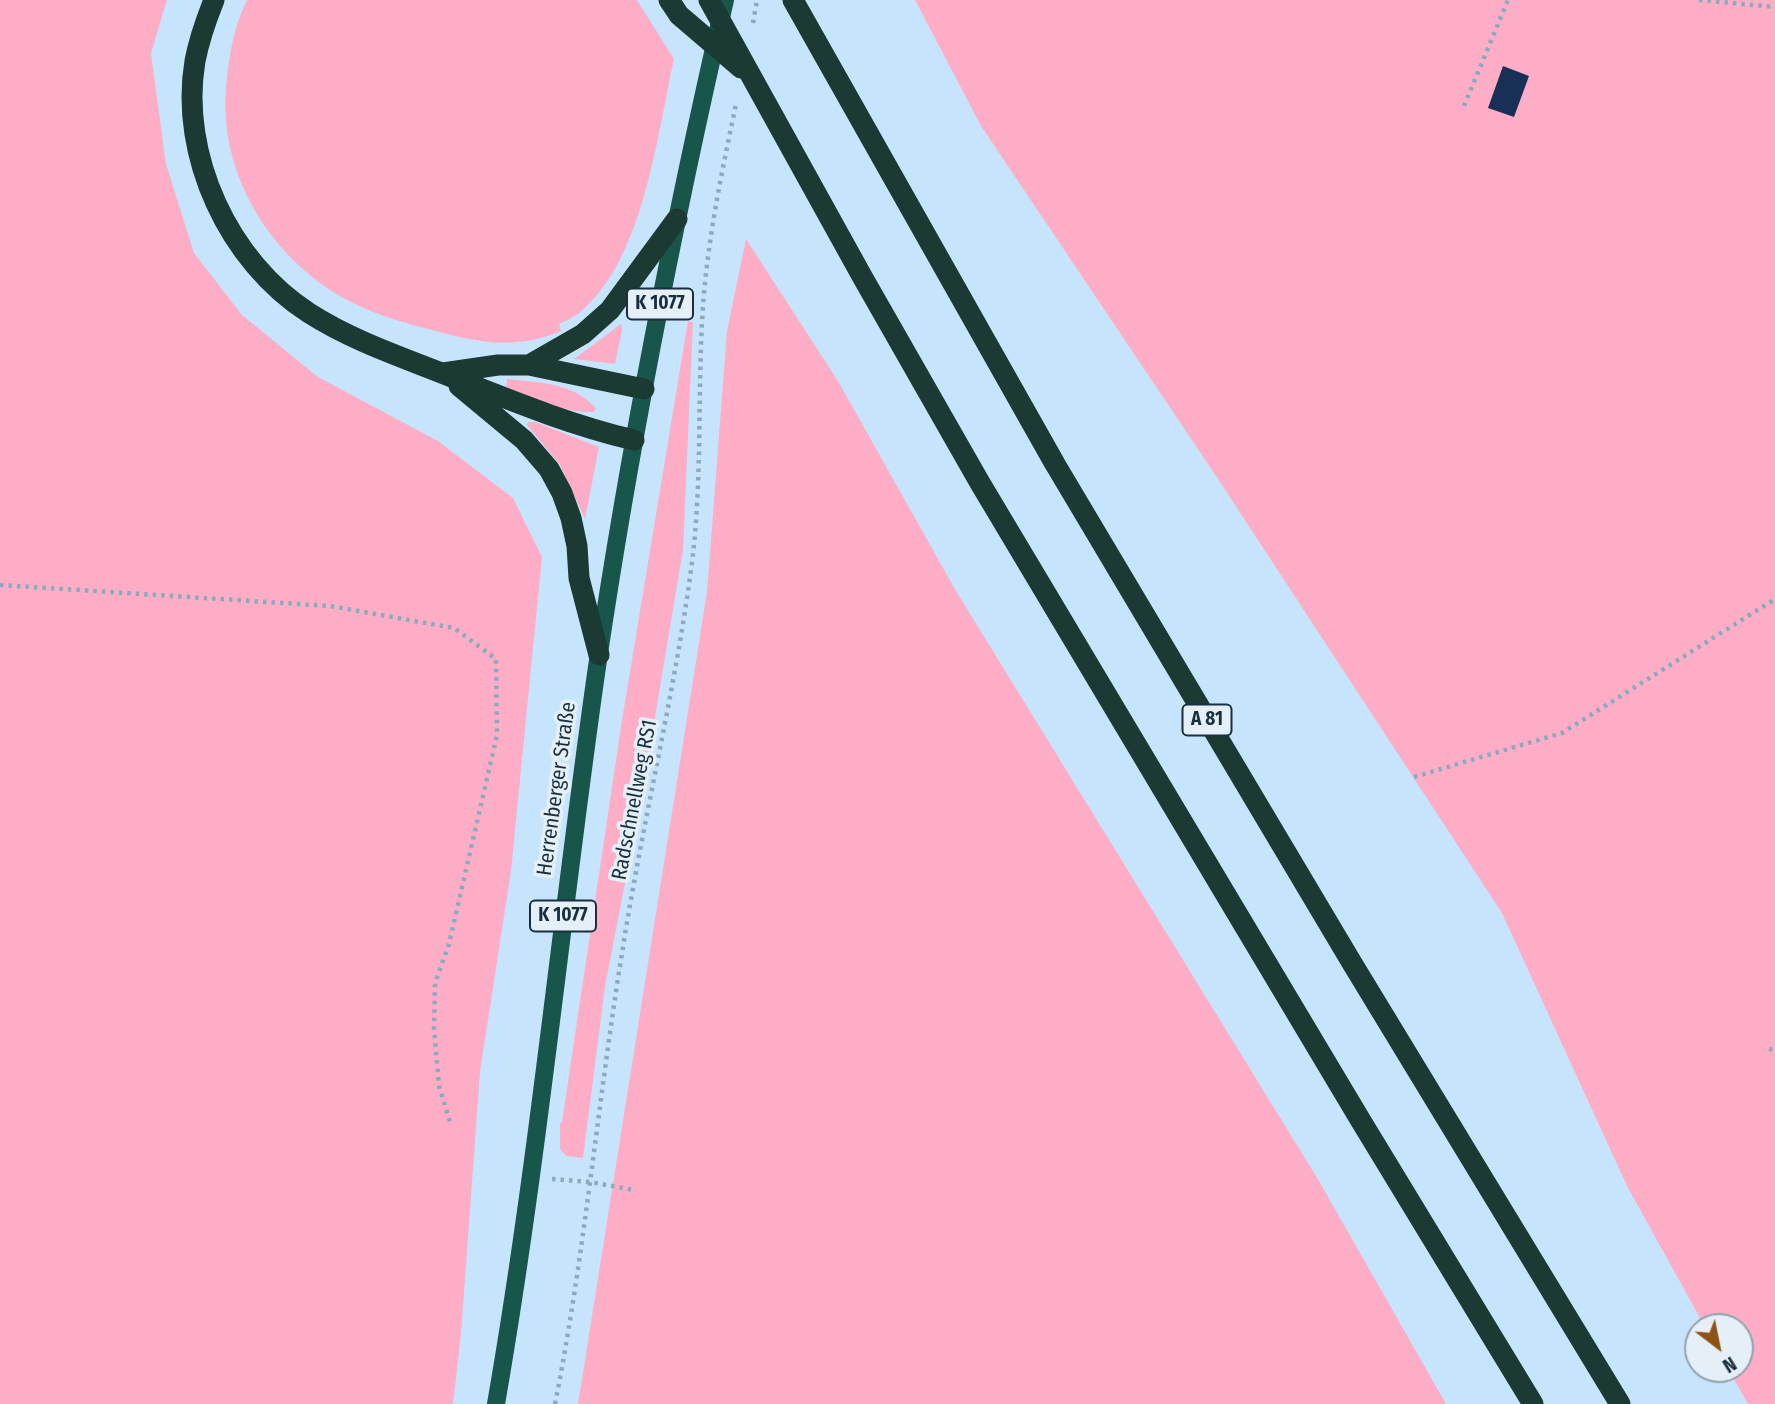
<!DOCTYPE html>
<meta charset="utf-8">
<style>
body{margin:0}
#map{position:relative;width:1775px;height:1404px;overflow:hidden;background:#c6e5fc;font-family:"Fira Sans Condensed",sans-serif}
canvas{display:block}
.north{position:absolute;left:1684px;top:1313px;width:70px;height:70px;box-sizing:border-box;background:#e5eff7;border:2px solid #94a2ad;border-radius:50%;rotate:148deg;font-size:19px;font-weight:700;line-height:28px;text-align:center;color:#1a2f3d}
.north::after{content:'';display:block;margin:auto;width:24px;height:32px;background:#8f5214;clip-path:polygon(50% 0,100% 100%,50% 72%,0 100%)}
</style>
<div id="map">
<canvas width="1775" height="1404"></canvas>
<div class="north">N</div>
</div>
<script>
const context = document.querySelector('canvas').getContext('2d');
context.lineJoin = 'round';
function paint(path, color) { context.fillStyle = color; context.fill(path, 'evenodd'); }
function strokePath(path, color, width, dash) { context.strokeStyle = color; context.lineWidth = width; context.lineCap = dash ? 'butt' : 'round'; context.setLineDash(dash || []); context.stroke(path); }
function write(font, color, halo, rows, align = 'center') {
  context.font = font + ' "Fira Sans Condensed",sans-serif'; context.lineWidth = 7; context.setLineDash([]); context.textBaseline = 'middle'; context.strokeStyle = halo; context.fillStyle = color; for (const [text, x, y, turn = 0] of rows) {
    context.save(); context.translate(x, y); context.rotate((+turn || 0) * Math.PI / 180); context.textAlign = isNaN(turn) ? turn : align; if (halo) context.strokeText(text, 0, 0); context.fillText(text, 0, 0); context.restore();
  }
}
const green = new Path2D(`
 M0,0H167L151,53L166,164L194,253L242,315L318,377L438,441L513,498L542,557L511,871L480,1072L461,1334L453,1404H0Z
 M247,0H637L674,59C657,136 643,263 578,314C572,318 565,321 559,324L561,331C516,350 478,343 432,330C400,322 367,312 338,295C266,251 219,171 226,87C229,56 233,28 247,0Z
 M915,0H1775V1404H1748L1728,1369H1740V1327H1705L1627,1186L1502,913L1218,479L981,126Z
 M746,239L838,381L956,591L1319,1181L1446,1404H578L707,592L727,331Z
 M688,321L693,322L683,550L643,789L605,987L583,1158L566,1156L560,1149V1123L562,1122L622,720Z
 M621,324L622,330L615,364L574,359Z
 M507,379C540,383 572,382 596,408L594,412C563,413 534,398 506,387Z
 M528,422H535L599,447L585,519L560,465L527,425Z`);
const building = new Path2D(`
 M1503,66L1529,76L1514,117L1488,108Z`);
const path = new Path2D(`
 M1699,0L1775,7
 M753,23L757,0
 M1464,106L1508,0
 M0,585L330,606L454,628L496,659L497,735L449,944L435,983L434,1028L439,1086L450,1122
 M1414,777L1562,733L1775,599
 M1769,1049L1775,1050
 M552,1179L590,1182L634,1190
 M555,1404C585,1253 598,1099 623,947C643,820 674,696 691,570C703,482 697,394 703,306C708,237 722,171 736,104`);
const major = new Path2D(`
 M496,1404C539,1157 562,908 598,660C631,438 675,218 725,0`);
const highway = new Path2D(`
 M214,0C206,20 199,40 195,61C179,155 229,262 309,313C356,343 408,359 459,380C517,403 574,426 634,440
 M669,0L679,15L741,68
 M709,0L863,278L980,483L1361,1121L1533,1404
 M793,0L1055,464L1352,963L1620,1404
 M529,365L644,389
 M443,373L498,365H529L583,334L610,310L677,219
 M459,386L524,440L549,469L562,493L571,518L577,546L579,578L599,655`);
const shields = [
 [660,304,66],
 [1207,720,49],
 [563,916,66]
];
const shieldNames = [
 ["K 1077",660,304],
 ["A 81",1207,720],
 ["K 1077",563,916]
];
const streetNames = [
 ["Herrenberger Straße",557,789,-82],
 ["Radschnellweg RS1",635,800,-79]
];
paint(green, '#fdaec6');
paint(building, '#193056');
strokePath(path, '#8da9bd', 4.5, [3.5, 5]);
strokePath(major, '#18554b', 18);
strokePath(highway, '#1c3a34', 21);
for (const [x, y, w] of shields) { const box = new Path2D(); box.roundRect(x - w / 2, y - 15.5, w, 31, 5); context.fillStyle = '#e5eff7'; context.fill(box); strokePath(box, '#1a2f3d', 2); }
write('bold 19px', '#1a2f3d', null, shieldNames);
write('21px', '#1a2f3d', '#e5eff7', streetNames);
</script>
